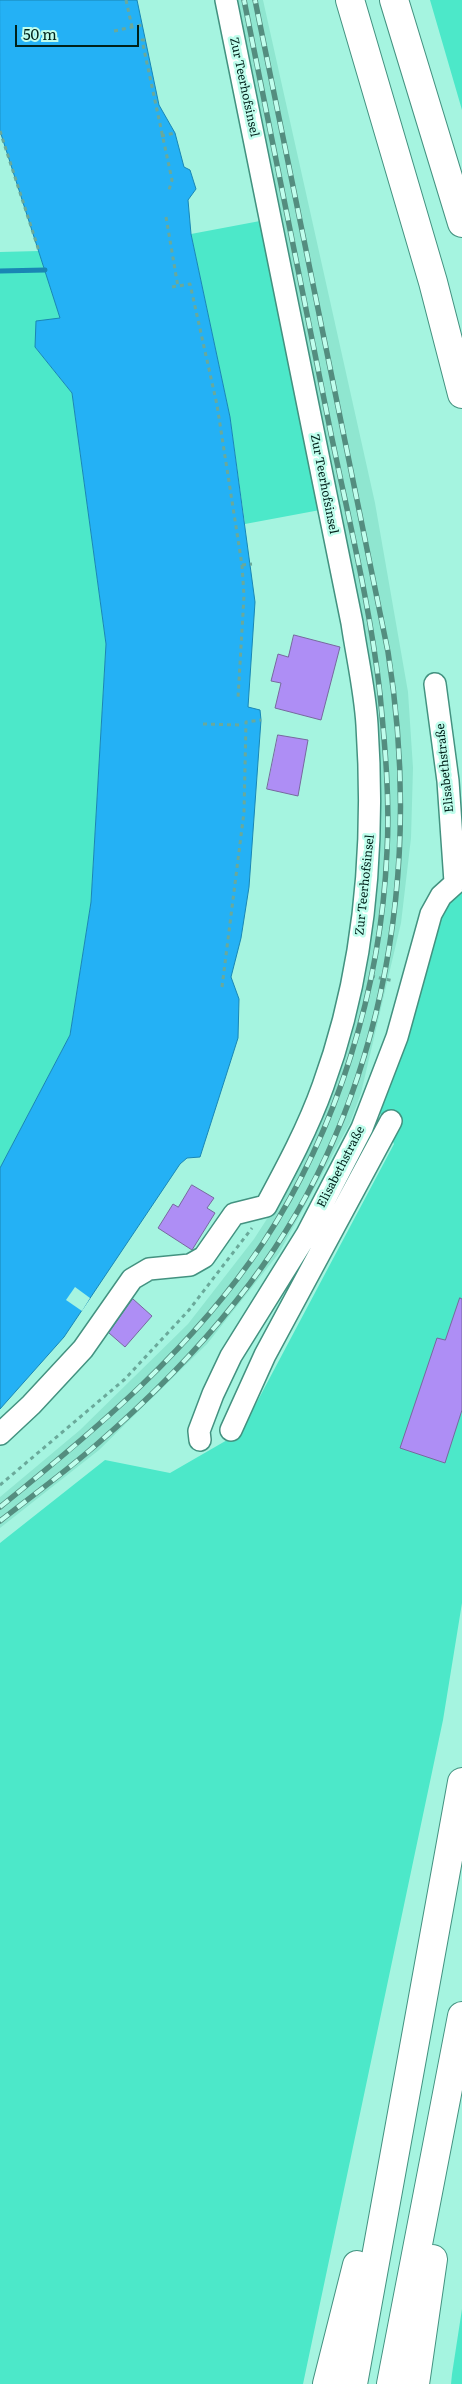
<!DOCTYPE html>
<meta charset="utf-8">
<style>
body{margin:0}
#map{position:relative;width:462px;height:2384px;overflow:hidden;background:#a5f4e0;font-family:Literata,serif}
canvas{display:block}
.scale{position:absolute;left:15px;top:25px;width:124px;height:22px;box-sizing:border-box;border:2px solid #00221b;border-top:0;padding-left:6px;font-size:15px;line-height:18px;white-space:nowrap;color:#00221b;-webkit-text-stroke:4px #c0feed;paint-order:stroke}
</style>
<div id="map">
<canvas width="462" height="2384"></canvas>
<div class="scale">50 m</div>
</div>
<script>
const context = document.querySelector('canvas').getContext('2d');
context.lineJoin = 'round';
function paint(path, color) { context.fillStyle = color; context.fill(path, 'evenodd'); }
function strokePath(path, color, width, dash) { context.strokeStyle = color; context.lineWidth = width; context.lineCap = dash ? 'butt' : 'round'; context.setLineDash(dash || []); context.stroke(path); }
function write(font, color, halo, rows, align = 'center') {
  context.font = font + ' Literata,serif'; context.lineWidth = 5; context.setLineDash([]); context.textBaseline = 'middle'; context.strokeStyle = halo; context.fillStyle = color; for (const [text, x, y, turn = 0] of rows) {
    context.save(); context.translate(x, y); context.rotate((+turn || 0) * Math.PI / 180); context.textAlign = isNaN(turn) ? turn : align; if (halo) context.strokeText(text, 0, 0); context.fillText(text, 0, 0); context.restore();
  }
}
const built = new Path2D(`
 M232,0H263L375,503L408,692L413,768L411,838L401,923L361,1093L350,1123L279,1253L207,1344L99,1450L0,1528V1497L80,1430L188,1324L254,1239L296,1174L333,1083L376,767Z`);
const green = new Path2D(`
 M430,0H462V110Z
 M260,221L320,510L245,524L230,417L191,234Z
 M39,251L60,318L35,347L72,393L106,644L91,902L70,1035L0,1168V252Z
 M462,890V1603L443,1720L303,2384H0V1543L105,1460L170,1473L241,1432L394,1144L378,1109L437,917L453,896Z
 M462,2309V2384H451L452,2374Z`);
const water = new Path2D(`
 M0,0H137L159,105L175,133L184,167L190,170L196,189L188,200L191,234L230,417L255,602L248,707L260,710L261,720L249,887L241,938L231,977L239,999L238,1038L200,1157L187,1158L180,1164L64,1337L0,1409V1168L70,1035L91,902L106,644L72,393L35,347L36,321L60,318L0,131Z`);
const pier = new Path2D(`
 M75,1287L90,1298L82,1311L66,1300Z`);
const stream = new Path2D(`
 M0,271L45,270`);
const building = new Path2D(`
 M294,635L340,647L321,720L275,708L281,683L271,681L278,654L288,657Z
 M278,735L308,740L298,796L267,789Z
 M192,1185L214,1198L207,1208L215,1213L192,1250L158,1228L173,1204L178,1207Z
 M460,1298L462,1299V1410L445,1463L400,1448L437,1338L445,1340Z
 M133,1299L152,1316L125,1347L109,1333Z`);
const path = new Path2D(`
 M126,0L132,27
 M114,31L142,25
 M145,40H142L172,180L169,190
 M0,131L39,251
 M161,136L175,133
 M166,217L178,287
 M172,287L190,284L217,405L242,565L244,596L238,698
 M242,565L252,564
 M203,724L241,725
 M371,976L394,981
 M222,987L244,812L246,722L261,720
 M0,1485L125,1379L189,1310L252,1228`);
const minor = new Path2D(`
 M435,684L448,781L455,882
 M231,1430L265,1355L391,1121
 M0,1434L31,1405L83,1349L132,1279L149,1269L190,1265L204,1257L234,1214L266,1206C287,1167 308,1128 323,1086C365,971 375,846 367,725C365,691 357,657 352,623L226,0
 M200,1440L199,1431L213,1394L231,1356L307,1234L362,1128L397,1037L431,914L441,896L462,877`);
const highway = new Path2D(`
 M350,0L433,282L462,394
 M394,0L462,223
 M327,2384L357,2265
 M353,2384L462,1782
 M391,2384L462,2016
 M415,2384L433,2259`);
const rail = new Path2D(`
 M0,1507C97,1429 193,1348 263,1243C338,1129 381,988 387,851C390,799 385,746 380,694C370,603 347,513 329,424C301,283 272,141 244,0
 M0,1521C32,1496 65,1472 96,1445C146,1402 196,1352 237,1300C383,1118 424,877 388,652L255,0`);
const streetNames = [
 ["Zur Teerhofsinsel",244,87,78],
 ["Zur Teerhofsinsel",324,484,79],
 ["Elisabethstraße",445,768,-96],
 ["Zur Teerhofsinsel",365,885,-84],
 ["Elisabethstraße",341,1167,-63]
];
paint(built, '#8fe6d0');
paint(green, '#4ce8c9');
paint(water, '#24b1f5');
strokePath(water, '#1986b4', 1);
paint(pier, '#a5f4e0');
strokePath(stream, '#1986b4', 5);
paint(building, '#ae8ef5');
strokePath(building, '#77689d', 1);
strokePath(minor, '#439280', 24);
strokePath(highway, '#439280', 30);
strokePath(path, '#6aa99a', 3, [4, 4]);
strokePath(minor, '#fff', 21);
strokePath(highway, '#fff', 28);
strokePath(rail, '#548d7f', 5.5);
strokePath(rail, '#c0feed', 4, [11]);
write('12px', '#00221b', '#c0feed', streetNames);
</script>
